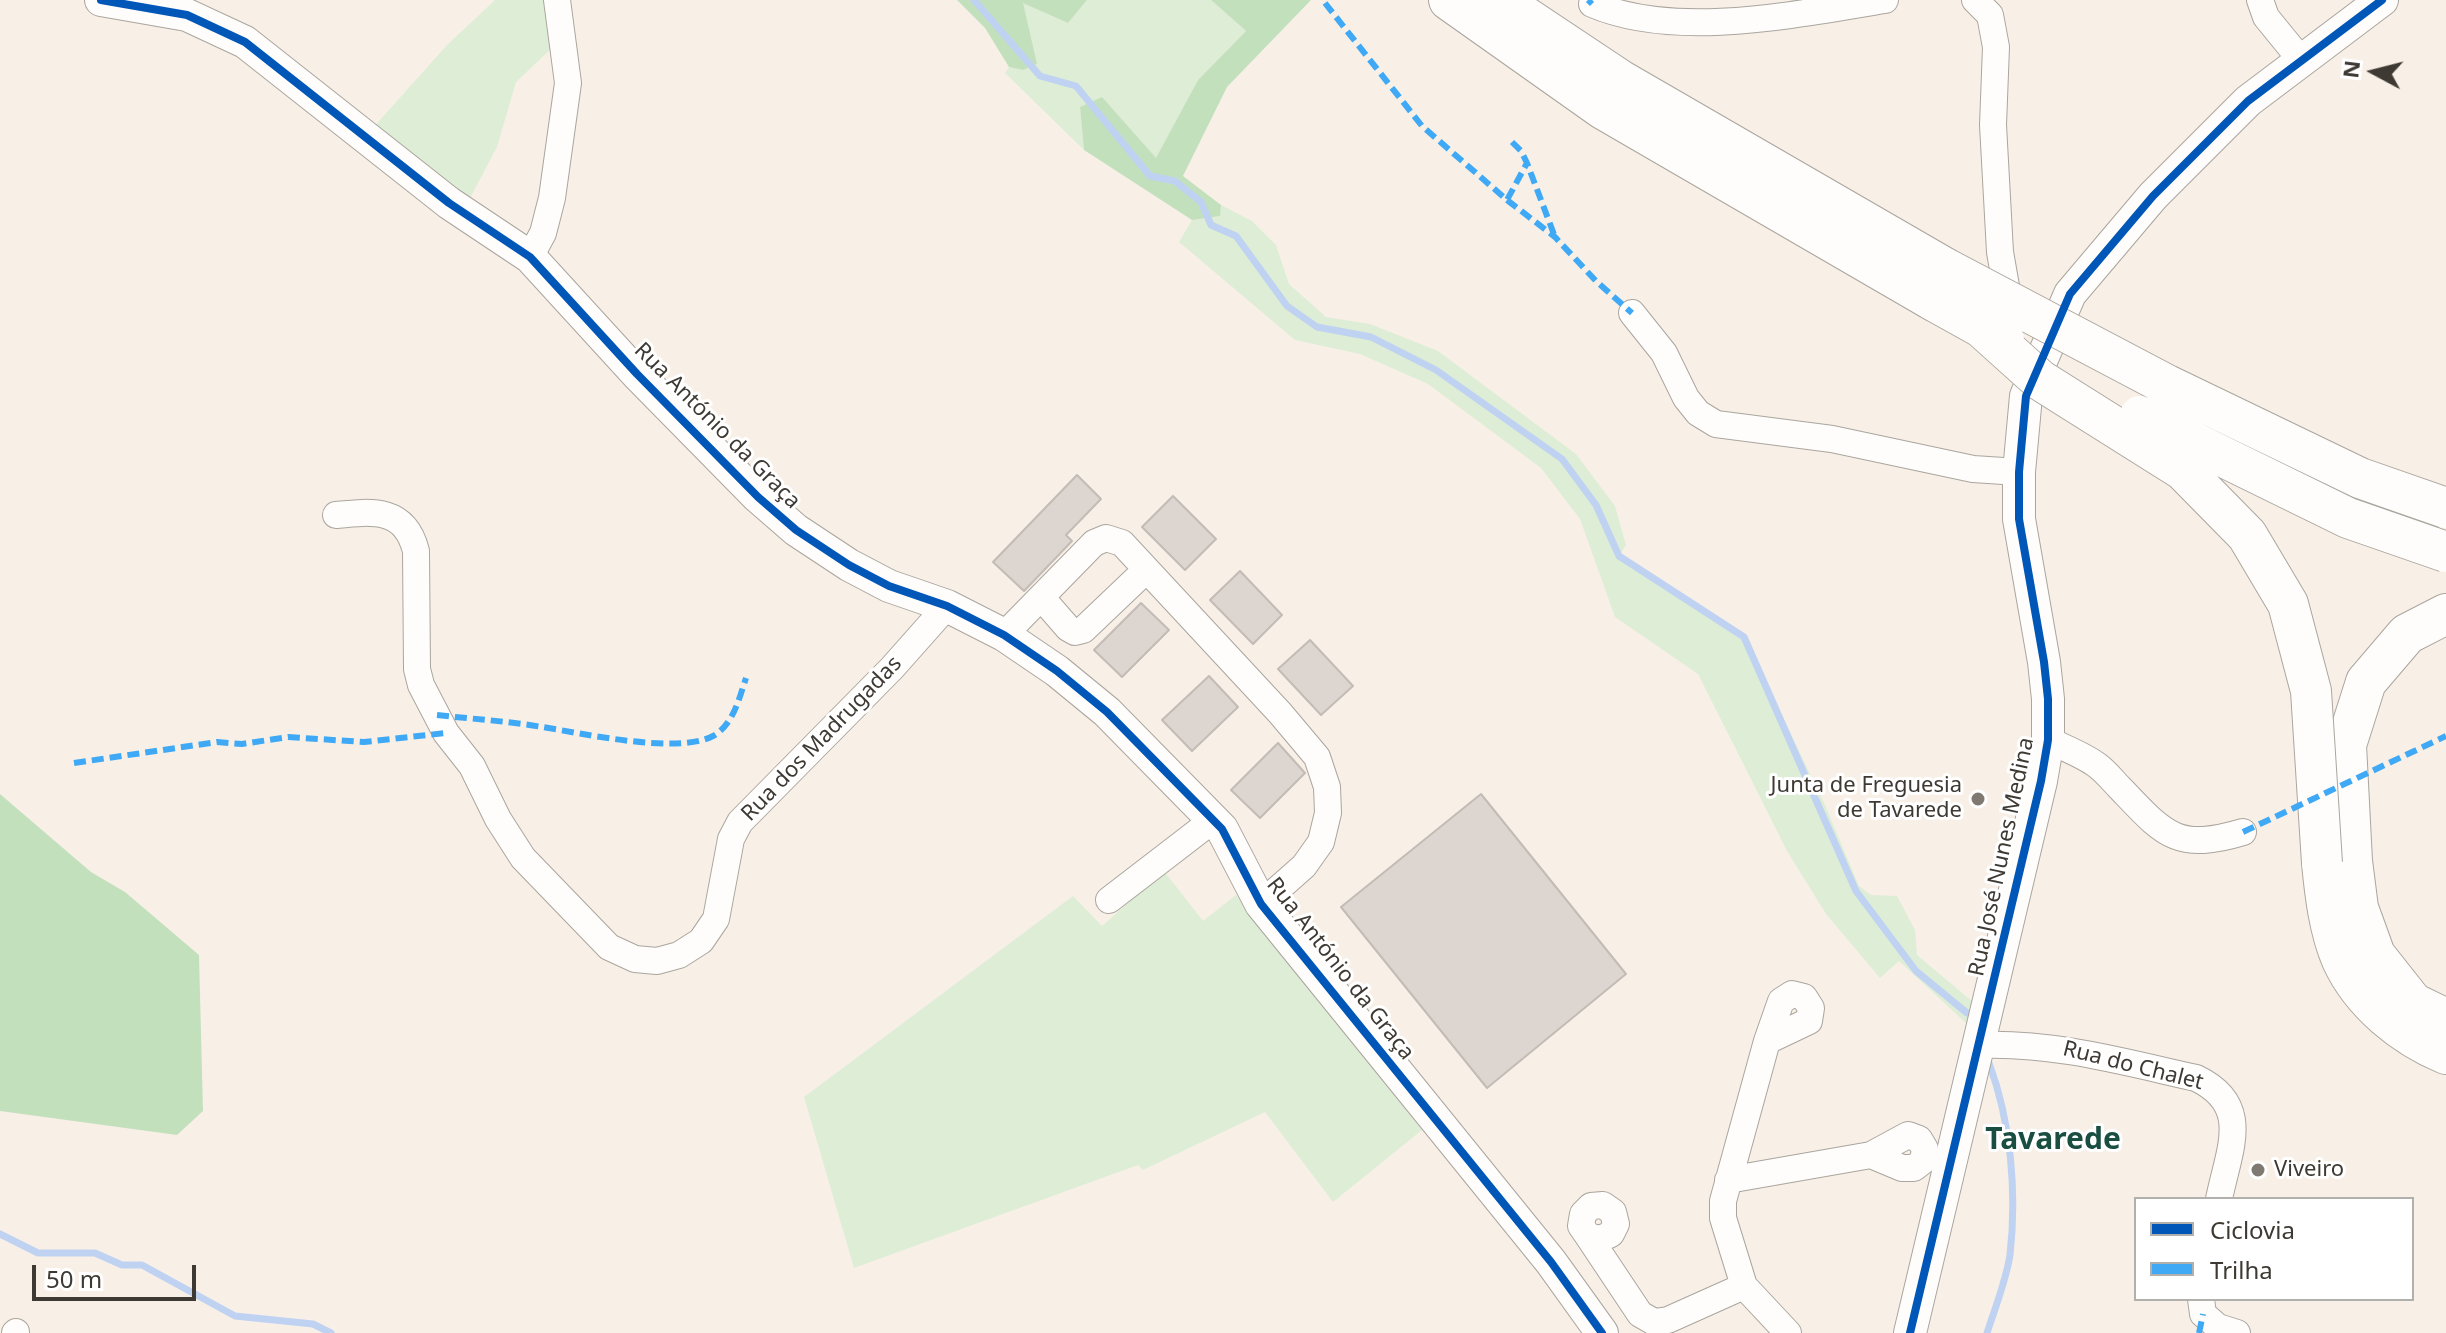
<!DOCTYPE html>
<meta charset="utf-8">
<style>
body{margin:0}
#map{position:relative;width:2446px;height:1333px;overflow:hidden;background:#f8f0e7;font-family:"Noto Sans",sans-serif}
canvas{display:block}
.legend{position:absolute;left:2134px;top:1197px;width:280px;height:104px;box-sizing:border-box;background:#fff;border:2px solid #b2b0ad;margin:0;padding:10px 14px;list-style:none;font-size:24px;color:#3e3933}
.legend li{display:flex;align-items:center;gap:16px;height:40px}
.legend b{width:40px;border:2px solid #b2b0ad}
.north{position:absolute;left:2334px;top:32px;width:80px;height:80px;-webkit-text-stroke:6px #fff;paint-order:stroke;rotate:277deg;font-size:22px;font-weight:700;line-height:32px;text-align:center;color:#3e3933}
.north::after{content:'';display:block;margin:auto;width:28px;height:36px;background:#3e3933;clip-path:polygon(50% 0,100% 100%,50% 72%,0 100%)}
.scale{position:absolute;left:32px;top:1265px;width:164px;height:36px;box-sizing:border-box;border:4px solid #3e3933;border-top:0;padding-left:10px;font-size:24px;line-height:28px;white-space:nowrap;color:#3e3933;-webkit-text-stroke:6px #fff;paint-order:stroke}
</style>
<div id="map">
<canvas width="2446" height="1333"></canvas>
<ul class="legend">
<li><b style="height:10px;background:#0057b8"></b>Ciclovia</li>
<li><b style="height:10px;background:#3fa9f5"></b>Trilha</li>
</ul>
<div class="north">N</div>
<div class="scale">50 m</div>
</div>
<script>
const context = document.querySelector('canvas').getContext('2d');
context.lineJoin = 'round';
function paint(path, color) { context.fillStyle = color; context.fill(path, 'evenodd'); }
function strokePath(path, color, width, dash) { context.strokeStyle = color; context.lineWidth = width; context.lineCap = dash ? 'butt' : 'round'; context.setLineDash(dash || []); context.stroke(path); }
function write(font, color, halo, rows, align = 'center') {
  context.font = font + ' "Noto Sans",sans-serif'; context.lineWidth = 6; context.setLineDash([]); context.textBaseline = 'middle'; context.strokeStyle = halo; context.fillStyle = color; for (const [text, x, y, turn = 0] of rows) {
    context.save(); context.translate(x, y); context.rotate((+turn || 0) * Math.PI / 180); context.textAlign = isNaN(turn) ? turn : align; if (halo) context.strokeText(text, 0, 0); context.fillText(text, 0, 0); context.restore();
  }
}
const green = new Path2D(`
 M495,0H547L553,47L516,82L497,147L469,200L372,129L447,45Z
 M1087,0H1211L1246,31L1198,80L1156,159L1080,107L1084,150L1005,73L1009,67L1023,70V2L1068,23Z
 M1221,205L1252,221L1276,245L1289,284L1326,317L1370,324L1438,351L1576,454L1615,506L1626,545L1619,556L1744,637L1825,805L1859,886L1871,895L1897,896L1915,930L1917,955L1973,1002L1967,1024L1899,961L1880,978L1826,914L1787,851L1698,674L1615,617L1580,519L1541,468L1428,384L1360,354L1295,340L1179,242L1192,220L1219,216Z
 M1164,871L1203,921L1236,895L1422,1130L1333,1202L1265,1112L1143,1170L1138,1165L854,1268L804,1097L1073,896L1102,926Z`);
const forest = new Path2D(`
 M957,0H1087L1068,23L1023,3L1037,64L1023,70L1009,67L985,28Z
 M1211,0H1311L1227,87L1183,176L1221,205L1220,216L1192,220L1084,150L1080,107L1102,97L1156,158L1198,80L1246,31Z
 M0,794L91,872L125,892L199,955L203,1111L177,1135L0,1111Z`);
const stream = new Path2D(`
 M974,0L1040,76L1076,86L1150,176L1175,181L1201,202L1211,225L1236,236L1287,306L1317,327L1371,337L1436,370L1562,459L1596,505L1619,556L1744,637L1856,891L1916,971L1967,1013
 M0,1234L38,1253H95L122,1265H142L235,1316L313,1324L331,1333
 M1987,1333C1995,1308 2006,1281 2010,1255C2017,1192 2011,1122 1989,1063`);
const building = new Path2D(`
 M1077,475L1101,499L1066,535L1072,541L1024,591L993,562Z
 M1173,496L1216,539L1185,570L1142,527Z
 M1240,571L1282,615L1253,644L1210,600Z
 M1141,603L1169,630L1122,677L1094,650Z
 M1310,640L1353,686L1321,715L1278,669Z
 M1209,676L1238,707L1192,751L1162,720Z
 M1278,743L1305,773L1260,818L1231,790Z
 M1481,794L1626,974L1487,1088L1341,907Z`);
const minor = new Path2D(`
 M1975,0L1990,15L1996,47L1993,125L2000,252L2010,309
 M2260,0L2266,17L2301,60
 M1592,4C1676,40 1797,14 1885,0
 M530,257L543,233L552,198L568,83L557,0
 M1632,313L1664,353L1686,398L1698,413L1716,424L1832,439L1973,469L2019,472
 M336,515C374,511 405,508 416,551L417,669L421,685L446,733L472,766L498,819L523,858L609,947L635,959L657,961L679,955L701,941L716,919L731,839L740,822L892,668L947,606
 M1041,597L1068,628L1075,632L1083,630L1146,570
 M1004,635L1094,543L1106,538L1122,543L1280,713L1317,757L1327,787L1328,813L1321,842L1304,866L1261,904
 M2048,740C2064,748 2084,755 2098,766C2106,772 2113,781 2120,788C2164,834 2176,852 2243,832
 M1109,900L1213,820
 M1767,1041L1809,1021L1811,1008L1804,997L1792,994L1781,1001L1767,1041L1723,1201V1218L1744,1286L1788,1333
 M1979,1045C2053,1042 2124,1062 2196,1078C2253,1105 2229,1149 2219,1199
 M1728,1180L1871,1155L1908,1135L1919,1139L1925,1149L1923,1161L1914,1168H1902L1871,1155
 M1588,1236L1600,1239L1611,1234L1616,1224L1613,1212L1603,1205L1591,1206L1583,1214L1581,1226L1588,1236L1640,1314L1654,1322L1668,1320L1744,1286
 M2201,1299L2203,1314L2218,1327L2237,1333
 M15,1333L16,1332`);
const tertiary = new Path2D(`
 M101,0L187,15L245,42L449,203L530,257L637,374L758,497L796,530L849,565L889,586L947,606L1004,635L1057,671L1107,712L1222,829L1261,904L1551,1262L1602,1333
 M1910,1333L2041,781L2048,740V699L2044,662L2019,519V472L2026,396L2070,294L2153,196L2248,101L2382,0`);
const primary = new Path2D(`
 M1449,0L1603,109L1934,301
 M1500,0L1620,80L1945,268
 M2446,614L2407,634L2366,682L2346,745L2352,861L2358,908L2375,955L2413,1003L2446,1019
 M2322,863C2325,894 2329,930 2342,960C2362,1003 2403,1036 2446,1054`);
const primaryBridge = new Path2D(`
 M1945,268L2167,385L2360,478L2446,508
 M1934,301L2004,340
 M1981,327L2040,380L2183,470L2247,535L2288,604L2311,691L2322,863
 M2140,416L2348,518L2446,552`);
const quiet = new Path2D(`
 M1588,0L1592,4
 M1325,3L1422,126L1507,200L1527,163
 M1512,142L1521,151L1527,163L1555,237
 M1507,200L1555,237L1596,281L1632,313
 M437,715C472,719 507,721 542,727C582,733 677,755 713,736C733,725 739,699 746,678
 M74,763L217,742L242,744L288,737L364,742L446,733
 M2243,832L2446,736
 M2199,1333L2203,1314`);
const cycleway = new Path2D(`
 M101,0L187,15L245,42L449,203L530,257L637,374L758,497L796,530L849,565L889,586L947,606L1004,635L1057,671L1107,712L1222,829L1261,904L1551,1262L1602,1333
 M1910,1333L2041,781L2048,740V699L2044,662L2019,519V472L2026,396L2070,294L2153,196L2248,101L2382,0`);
const markers = [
 [1978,799,8,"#7f7972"],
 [2258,1170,8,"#7f7972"]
];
const streetNames = [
 ["Rua António da Graça",717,426,45],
 ["Rua dos Madrugadas",822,739,-46],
 ["Rua José Nunes Medina",2002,857,-78],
 ["Rua António da Graça",1340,969,52],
 ["Rua do Chalet",2133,1066,14]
];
const poiNames = [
 ["Junta de Freguesia",1962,786],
 ["de Tavarede",1962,811],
 ["Viveiro",2274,1170,"left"]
];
const districtNames = [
 ["Tavarede",2053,1140]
];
paint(green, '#deedd6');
paint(forest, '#c3e0bd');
strokePath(stream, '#bfd2f2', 7);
paint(building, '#dcd5d0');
strokePath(building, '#c2bbb6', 2);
strokePath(minor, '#aaa59e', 28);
strokePath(tertiary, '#aaa59e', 34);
strokePath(primary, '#aaa59e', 42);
strokePath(minor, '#fefdfb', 26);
strokePath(tertiary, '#fefdfb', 32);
strokePath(primary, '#fefdfb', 40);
strokePath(primaryBridge, '#aaa59e', 42, []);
strokePath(primaryBridge, '#fefdfb', 40);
strokePath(quiet, '#3fa9f5', 6, [12, 6]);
strokePath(cycleway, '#0057b8', 8);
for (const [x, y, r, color] of markers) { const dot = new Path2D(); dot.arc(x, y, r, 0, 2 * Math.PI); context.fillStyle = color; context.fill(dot); strokePath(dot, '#fff', 3); }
write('22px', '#3e3933', '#fff', streetNames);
write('22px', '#3e3933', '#fff', poiNames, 'right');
write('bold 30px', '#1a4e41', '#fff', districtNames);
</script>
